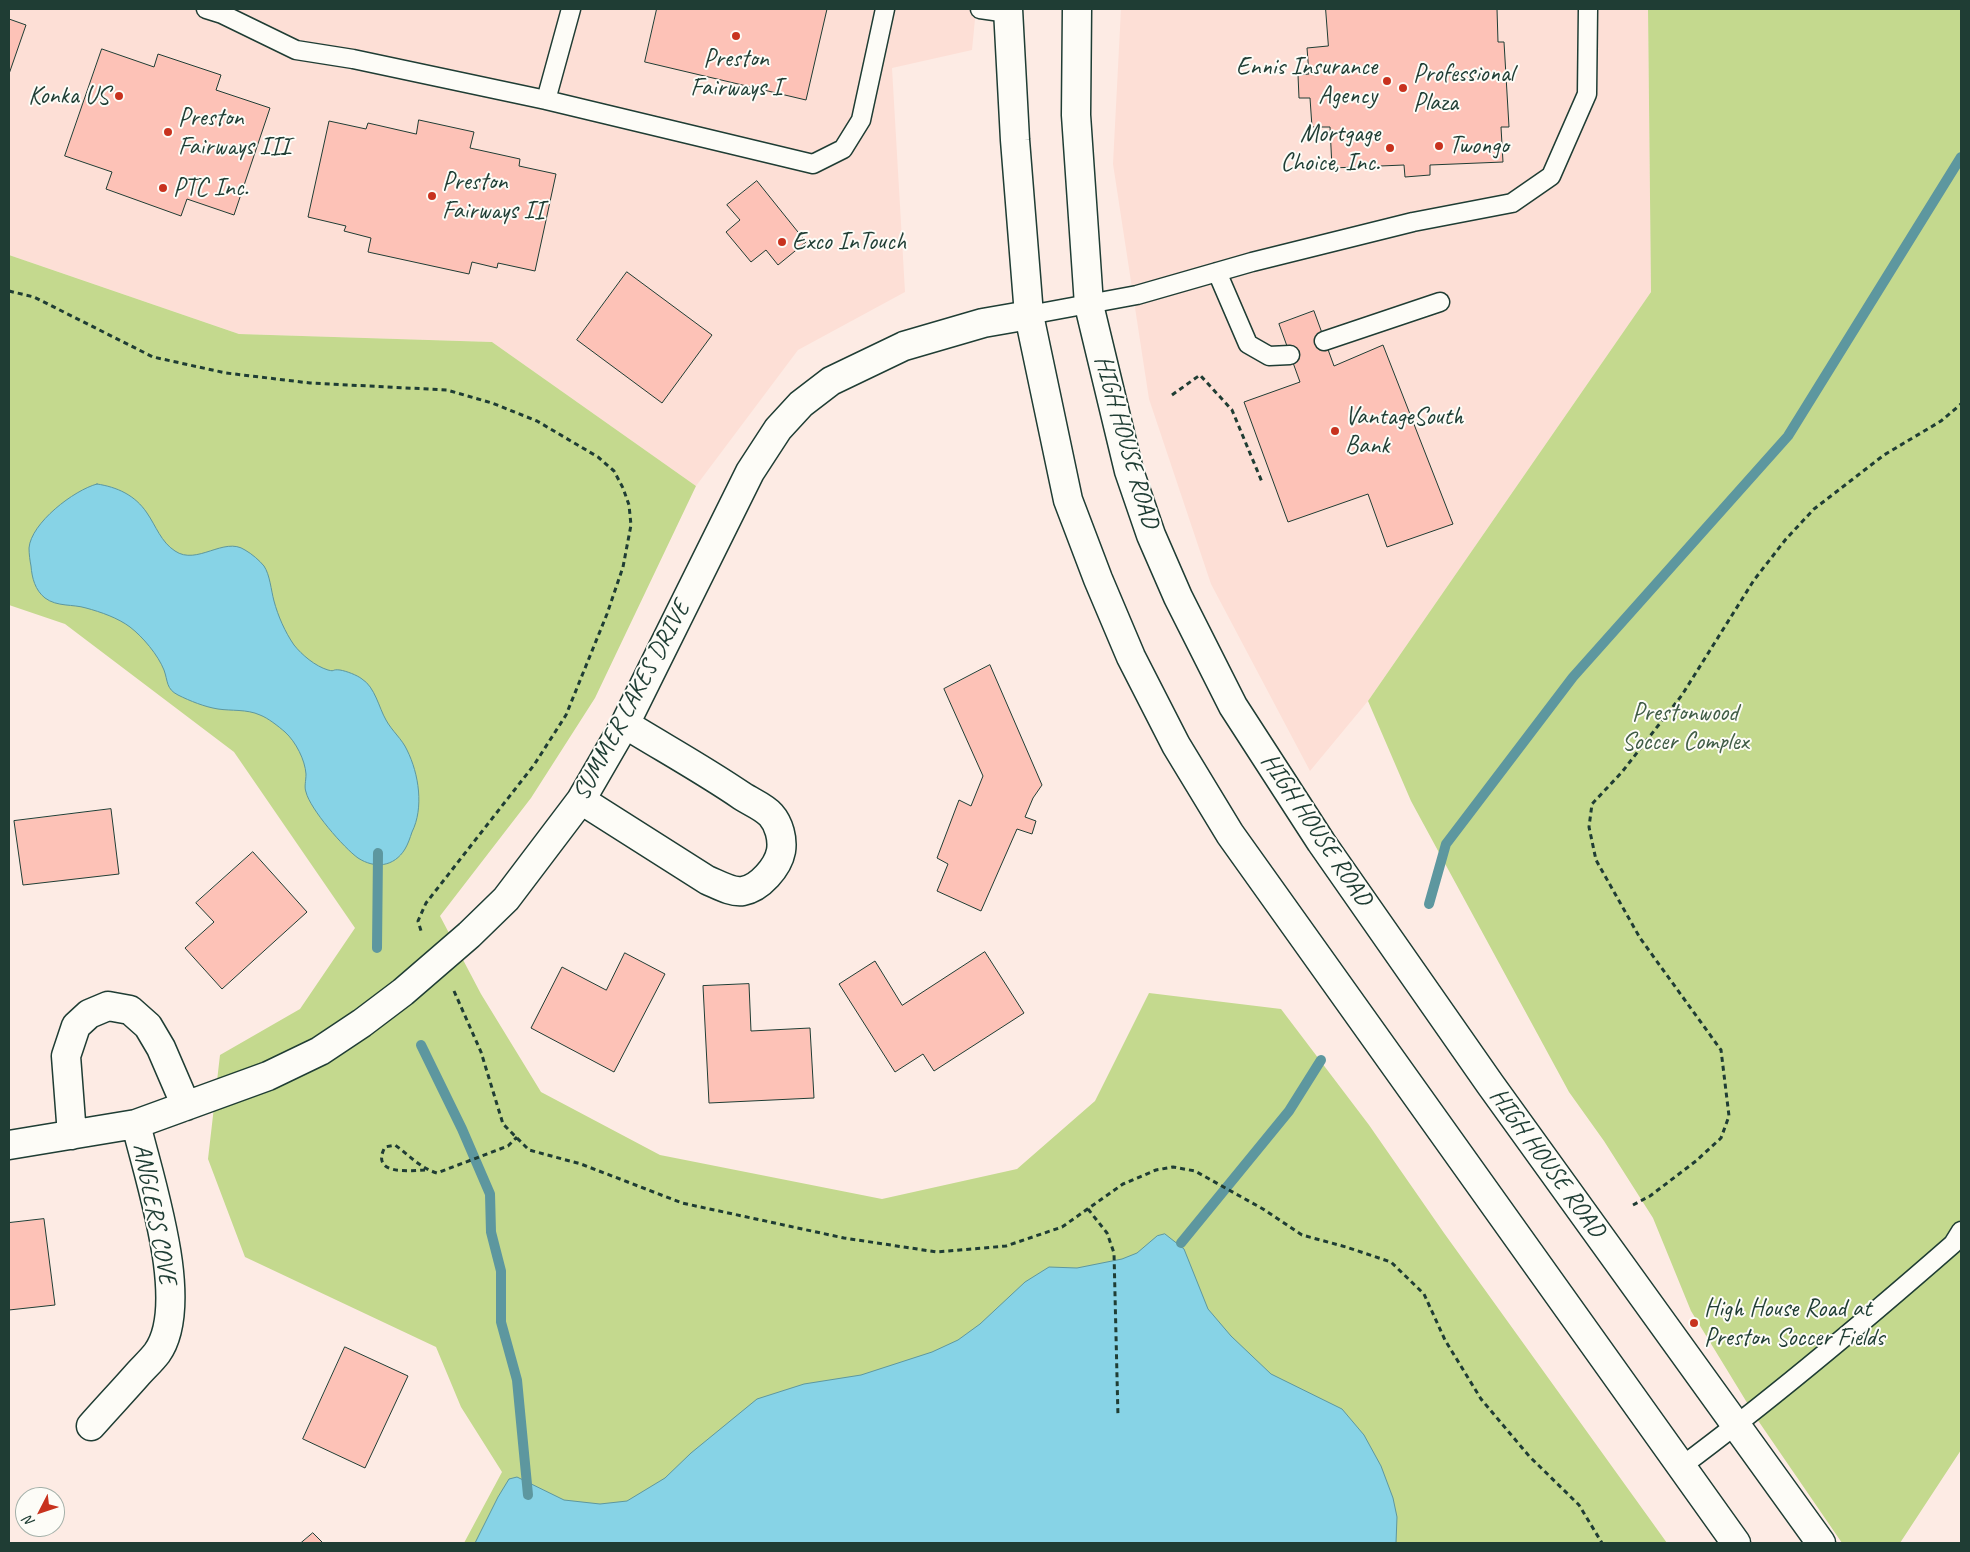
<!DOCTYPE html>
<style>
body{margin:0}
#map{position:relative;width:1970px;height:1552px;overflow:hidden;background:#fdebe4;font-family:Caveat,sans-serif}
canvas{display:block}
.frame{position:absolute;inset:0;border:10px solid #1f3d34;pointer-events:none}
.north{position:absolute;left:15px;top:1487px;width:50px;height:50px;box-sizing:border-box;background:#fdfcf7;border:1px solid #a4b0a9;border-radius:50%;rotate:229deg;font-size:14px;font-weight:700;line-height:20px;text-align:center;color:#1f3d34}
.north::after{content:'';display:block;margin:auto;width:18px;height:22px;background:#c8321e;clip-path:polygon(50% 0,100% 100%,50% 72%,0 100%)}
</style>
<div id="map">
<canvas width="1970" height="1552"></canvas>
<div class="frame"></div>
<div class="north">N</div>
</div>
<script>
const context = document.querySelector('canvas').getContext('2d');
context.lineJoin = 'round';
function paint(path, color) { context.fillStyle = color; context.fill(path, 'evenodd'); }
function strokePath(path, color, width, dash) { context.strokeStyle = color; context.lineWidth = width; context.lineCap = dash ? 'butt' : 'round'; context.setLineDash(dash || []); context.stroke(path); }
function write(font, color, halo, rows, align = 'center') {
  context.font = font + ' Caveat,sans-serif'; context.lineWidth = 4; context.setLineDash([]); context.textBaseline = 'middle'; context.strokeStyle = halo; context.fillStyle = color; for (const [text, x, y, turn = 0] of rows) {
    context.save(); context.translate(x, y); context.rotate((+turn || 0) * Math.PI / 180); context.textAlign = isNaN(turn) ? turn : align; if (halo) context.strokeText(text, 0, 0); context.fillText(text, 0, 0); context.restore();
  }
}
const built = new Path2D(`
 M9,9H976L972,50L892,68L905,292L798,350L696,486L492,342L239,334L9,255Z
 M1121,9H1648L1651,292L1368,701L1310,771L1211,584L1149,399L1113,164Z`);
const green = new Path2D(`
 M1648,9H1961V1450L1900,1543H1842L1757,1419L1691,1311L1653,1218L1604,1141L1569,1092L1411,801L1368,701L1651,292Z
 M9,255L239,334L492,342L696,486L595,698L531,798L440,916L481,994L541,1092L660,1155L882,1199L1017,1169L1095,1101L1149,993L1281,1009L1369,1125L1444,1233L1667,1543H464L502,1472L461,1407L436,1347L245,1257L208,1159L220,1055L300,1009L355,928L234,752L65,624L9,605Z`);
const water = new Path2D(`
 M97,484C117,487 135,495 147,513C156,526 161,542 175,551C197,566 224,536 245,550C252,554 259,560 264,566C270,575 271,590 274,601C278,616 285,632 294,645C302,655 315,666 328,670C336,672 331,669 340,670C346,671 357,675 362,679C375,687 379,708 386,720C392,731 402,739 407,750C419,774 424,808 412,832C410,838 408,844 405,849C394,867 375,869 358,858C344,848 310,809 306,792C304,787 306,781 306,774C305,760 296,742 285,732C278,726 268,718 260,715C247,709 231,711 218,709C205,707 190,701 178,695C166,689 168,681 164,670C158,655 143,637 130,627C118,618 101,612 86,608C73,604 57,607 45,598C35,590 32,578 31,566C30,561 29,554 29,548C31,523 74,490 97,484Z
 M1165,1234L1184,1249L1208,1309L1231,1336L1271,1374L1342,1409L1364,1435L1381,1466L1393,1498L1397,1517L1396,1543H475L498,1497L509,1479L517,1477L564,1500L600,1504L627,1501L665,1478L691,1453L757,1399L804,1384L861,1375L932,1352L958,1340L980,1324L1025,1282L1049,1267L1077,1268L1122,1259L1137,1253L1157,1236Z`);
const stream = new Path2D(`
 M1429,904L1446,844L1573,677L1788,436L1961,157
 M377,948L378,853
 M421,1045L462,1129L490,1194L491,1232L501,1271V1322L517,1380L528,1495
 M1181,1243L1289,1111L1321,1060`);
const building = new Path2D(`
 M657,9H827L806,100L645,62Z
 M1326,9H1497L1498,42H1504L1509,127H1501L1503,162L1430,165V175L1405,177L1404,165L1332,168L1330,127H1312L1310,98H1299L1298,75L1309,74L1307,48L1328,46Z
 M9,19L26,25L9,74Z
 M102,49L154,67L158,54L221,75L216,90L270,108L234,215L187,199L181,216L106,189L112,172L65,156Z
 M419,120L474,132L470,148L520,159L519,166L556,174L535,271L498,263L497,268L472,262L469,274L368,252L371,238L344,231L346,226L308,217L329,121L366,129L368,123L416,134Z
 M757,181L806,242L778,265L766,250L751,262L726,232L740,220L727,205Z
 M627,272L712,335L662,403L577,340Z
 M1314,311L1334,366L1383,345L1453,524L1387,547L1368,494L1288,522L1244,402L1300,382L1279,324Z
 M990,665L1042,785L1033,798L1025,817L1036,821L1032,834L1017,829L981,911L937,891L948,864L937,858L959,800L971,806L983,776L944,689Z
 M111,809L119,874L23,885L14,821Z
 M253,852L307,912L222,989L185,948L214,922L196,903Z
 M985,952L1024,1013L934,1071L923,1054L895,1072L839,984L875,961L902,1005Z
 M625,953L665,974L614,1072L531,1028L562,967L606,990Z
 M749,984L751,1031L810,1028L814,1098L709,1103L703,986Z
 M44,1219L55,1305L9,1310V1223Z
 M345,1347L408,1376L365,1468L303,1439Z
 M313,1533L323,1543H301Z`);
const path = new Path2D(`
 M9,291L34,297L153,357L226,373L310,383L447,390L492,403L537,421L598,457L614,471L623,488L629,505L631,525L623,567L607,614L566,715L534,765L426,903L418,921L422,934
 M1172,395L1200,375L1232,410L1262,482
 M454,991L481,1052L503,1124L529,1150L581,1164L682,1203L844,1238L937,1252L1006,1246L1062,1227L1123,1184L1156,1170L1173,1167L1195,1171L1263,1209L1302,1235L1346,1247L1391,1262L1424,1294L1445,1340L1481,1399L1529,1456L1579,1505L1602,1543
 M425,1170C408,1171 370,1175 385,1147L395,1145C409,1155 420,1168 437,1173L508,1146L517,1137
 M1633,1205L1650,1196L1696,1161L1721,1138L1729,1116L1721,1050L1640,938L1596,860L1589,827L1592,804L1622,772L1682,695L1754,580L1786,539L1814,509L1884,455L1941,421L1961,404
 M1088,1209L1107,1233L1114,1253L1118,1417`);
const service = new Path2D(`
 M206,9L222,14L296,50L353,59L546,100L813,164L843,149L861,120L885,9
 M980,9L1008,13
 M546,100L571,9
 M1217,272L1248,344L1269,356L1290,355
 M1029,315L1137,295L1252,262L1413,222L1512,203L1551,176L1587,94L1588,9
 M1324,341L1440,302
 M1682,1466C1776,1396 1865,1321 1953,1244L1961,1231`);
const minor = new Path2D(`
 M581,800L707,880C717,884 732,893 743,891C760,888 778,867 781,851C783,839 779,824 771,815C764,807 751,802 742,796C704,770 664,748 625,724
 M72,1135L66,1056L76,1026L89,1014L108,1006L130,1010L148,1026L161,1048L186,1106
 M9,1145L136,1124L268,1076L320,1051L362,1023L403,992L469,935L506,899L581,800L625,724L750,472L778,429L801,404L831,381L904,346L983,323L1029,315
 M91,1426C106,1409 122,1392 137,1375C143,1368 151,1361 157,1353C192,1304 149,1179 136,1124`);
const primary = new Path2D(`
 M1008,9L1015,140L1029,315L1068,500L1098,579L1131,657L1176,745L1230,834L1736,1543
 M1077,9L1076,115L1089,305L1129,471L1151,535L1178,597L1233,706L1321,842L1490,1084L1821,1543`);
const markers = [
 [736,36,5,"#c8321e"],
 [1387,81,5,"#c8321e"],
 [1403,88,5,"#c8321e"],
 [119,96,5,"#c8321e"],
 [168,132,5,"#c8321e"],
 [1439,146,5,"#c8321e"],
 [1390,148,5,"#c8321e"],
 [163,188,5,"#c8321e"],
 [432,196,5,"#c8321e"],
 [782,242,5,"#c8321e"],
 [1335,431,5,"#c8321e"],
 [1694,1323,5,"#c8321e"]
];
const poiNames = [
 ["Preston",736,59,"center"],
 ["Fairways I",736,88,"center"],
 ["Ennis Insurance",1377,67,"right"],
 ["Agency",1377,96,"right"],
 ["Professional",1413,74],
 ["Plaza",1413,103],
 ["Konka US",109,96,"right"],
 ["Preston",178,118],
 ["Fairways III",178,147],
 ["Mortgage",1380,134,"right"],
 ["Choice, Inc.",1380,163,"right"],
 ["Twongo",1449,146],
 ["Preston",442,182],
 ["Fairways II",442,211],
 ["PTC Inc.",173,188],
 ["Exco InTouch",792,242],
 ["VantageSouth",1345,417],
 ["Bank",1345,446],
 ["High House Road at",1704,1309],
 ["Preston Soccer Fields",1704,1338]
];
const streetNames = [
 ["HIGH HOUSE ROAD",1126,442,74],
 ["SUMMER LAKES DRIVE",632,701,-62],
 ["HIGH HOUSE ROAD",1316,830,56],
 ["HIGH HOUSE ROAD",1547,1163,54],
 ["ANGLERS COVE",154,1214,79]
];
const parkNames = [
 ["Prestonwood",1685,713],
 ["Soccer Complex",1685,742]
];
paint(built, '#fddfd6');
paint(green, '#c4d98e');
paint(water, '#87d3e6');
strokePath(water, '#5d979f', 1);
strokePath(stream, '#5d979f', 10);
paint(building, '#fdc2b7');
strokePath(building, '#1f3d34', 1);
strokePath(service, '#1f3d34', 21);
strokePath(minor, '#1f3d34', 31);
strokePath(primary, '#1f3d34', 31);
strokePath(path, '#1f3d34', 3, [5, 4]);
strokePath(service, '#fdfcf7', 18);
strokePath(minor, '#fdfcf7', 28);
strokePath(primary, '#fdfcf7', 28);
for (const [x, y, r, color] of markers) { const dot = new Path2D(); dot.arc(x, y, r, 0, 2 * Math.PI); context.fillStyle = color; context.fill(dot); strokePath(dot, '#fdfcf7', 2); }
write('25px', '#1f3d34', '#fdfcf7', poiNames, 'left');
write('25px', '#1f3d34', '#fdfcf7', streetNames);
write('25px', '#405c46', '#fdfcf7', parkNames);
</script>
